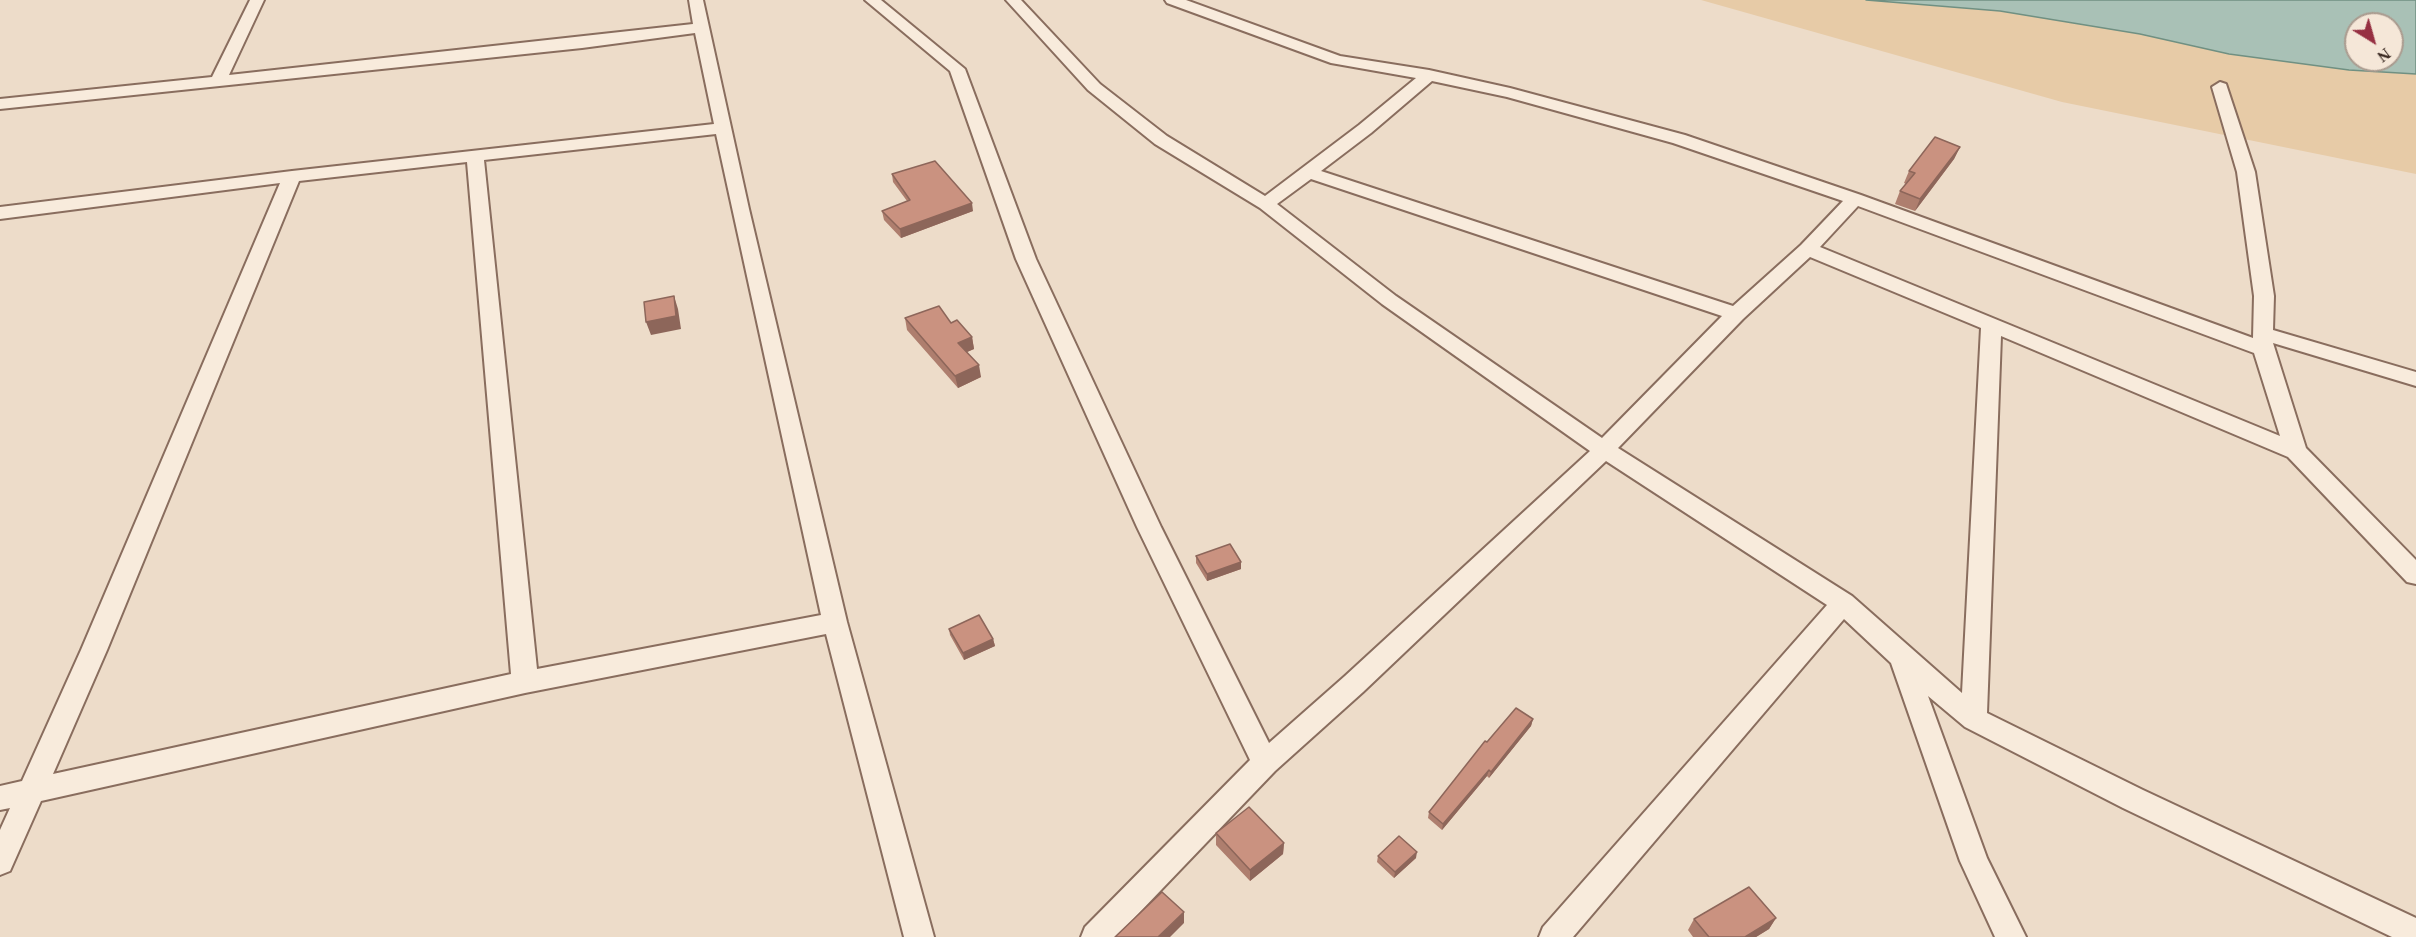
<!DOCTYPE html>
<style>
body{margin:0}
#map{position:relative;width:2416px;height:937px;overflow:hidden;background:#eddcc9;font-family:"Times New Roman",serif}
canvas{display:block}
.north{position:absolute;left:2344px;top:12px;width:60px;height:60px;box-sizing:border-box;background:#f5e7d8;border:2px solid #aa9b8f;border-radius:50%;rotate:143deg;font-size:16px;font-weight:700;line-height:24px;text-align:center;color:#3a2921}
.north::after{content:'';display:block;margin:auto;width:21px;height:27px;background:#963042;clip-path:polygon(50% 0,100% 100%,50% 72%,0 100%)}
</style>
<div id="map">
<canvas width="2416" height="937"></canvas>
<div class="north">N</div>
</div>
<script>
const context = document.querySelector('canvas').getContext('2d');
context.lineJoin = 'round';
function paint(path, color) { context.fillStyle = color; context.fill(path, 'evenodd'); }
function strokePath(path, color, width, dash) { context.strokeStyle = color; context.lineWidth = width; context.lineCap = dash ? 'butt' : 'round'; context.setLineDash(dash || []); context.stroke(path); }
const sand = new Path2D(`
 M1701,0H1866L2000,11L2140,34L2229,54L2349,70L2416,74V174L2062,102Z`);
const water = new Path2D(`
 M1866,0H2416V74L2349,70L2229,54L2140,34L2000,11ZM2356,24H2392V60H2356Z`);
const minor = new Path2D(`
 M250,0H264L229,75L693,24L689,0H703L749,209L847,622L934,937H904L826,634L525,693L41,801L10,871L0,875V830L10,808L0,810V786L22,781L81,650L280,183L0,219V207L292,171L714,124L695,33L582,48L0,109V99L212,77ZM716,134L821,615L537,669L484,160ZM467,162L511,674L53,774L107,650L299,181Z
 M865,0H881L965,69L1036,259L1161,527L1269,743L1345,676L1590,451L1382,304L1260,208L1155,144L1088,90L1006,0H1021L1100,84L1167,136L1265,196L1359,125L1416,78L1331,63L1167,3L1165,0H1186L1340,56L1429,70L1510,88L1685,135L1861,195L2253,338L2254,296L2237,172L2212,87L2220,82L2226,84L2255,172L2274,296L2273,330L2416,372V386L2273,343L2306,448L2416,560V584L2407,582L2288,457L2001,336L1987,713L2143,790L2416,918V937H2392L2123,808L1965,727L1928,696L1987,858L2026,937H1995L1960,861L1891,663L1844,619L1573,937H1539L1543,927L1827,605L1606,461L1363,692L1275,771L1116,937H1081L1085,927L1250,760L1137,527L1016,259L950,71ZM1432,81L1507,97L1673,143L1843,201L1801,245L1733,306L1321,171L1371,133ZM1311,179L1722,316L1602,438L1396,296L1277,204ZM1858,206L2254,353L2280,436L1820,247ZM1810,257L1981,328L1962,693L1852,596L1618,448L1743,319Z`);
const wall = new Path2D(`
 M1960,147L1954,159L1915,211L1895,204L1900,191L1906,184L1904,183L1909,171Z
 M892,174L973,211L901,238L884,220L882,211L907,201L893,182Z
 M905,318L951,323L972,337L974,349L967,352L981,377L958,388L907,330Z
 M1196,556L1241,562V569L1207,581L1196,563Z
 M949,629L993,639L995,646L964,660L950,635Z
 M1533,719L1531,726L1489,778L1487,776L1442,830L1428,818L1429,812L1487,742Z
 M1216,833L1284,843L1283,854L1250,881L1216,845Z
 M1378,856L1416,858L1394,878L1377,862Z
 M1776,918L1769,929L1756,937H1693L1688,930L1694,919Z`);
const shadedWall = new Path2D(`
 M1960,147L1954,159L1915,211L1920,199Z
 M972,203L973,211L901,238L900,229Z
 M674,296L678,309L681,329L651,335L646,322Z
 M972,337L974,349L960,355L958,343Z
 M979,365L981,377L958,388L955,376Z
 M1241,562V569L1207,581V574Z
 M993,639L995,646L964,660L963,653Z
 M1533,719L1531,726L1489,778L1491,772Z
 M1489,770L1487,776L1442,830L1443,824Z
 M1284,843L1283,854L1250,881V870Z
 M1417,852L1416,858L1394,878L1395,872Z
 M1184,912V923L1170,937H1158Z
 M1776,918L1769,929L1756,937H1745Z`);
const building = new Path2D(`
 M1935,137L1960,147L1920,199L1900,191L1915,173L1909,171Z
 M935,161L972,203L900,229L882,211L910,200L892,174Z
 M674,296L676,316L646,322L644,302Z
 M939,306L951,323L957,320L972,337L958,343L979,365L955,376L905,318Z
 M1230,544L1241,562L1207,574L1196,556Z
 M979,615L993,639L963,653L949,629Z
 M1516,708L1533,719L1491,772L1489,770L1443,824L1429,812L1485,741L1487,742Z
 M1249,807L1284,843L1250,870L1216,833Z
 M1399,836L1417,852L1395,872L1378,856Z
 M1749,887L1776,918L1745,937H1709L1694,919Z
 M1162,892L1184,912L1158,937H1115Z`);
paint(sand, '#e7cba7');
paint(water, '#a9c1b6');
strokePath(water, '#709082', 1.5);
strokePath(minor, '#896d5e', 4);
paint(minor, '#f8ebdc');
paint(wall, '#ae7e6e');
paint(shadedWall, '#8d665a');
paint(building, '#ca9280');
strokePath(building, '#8d665a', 1.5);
</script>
